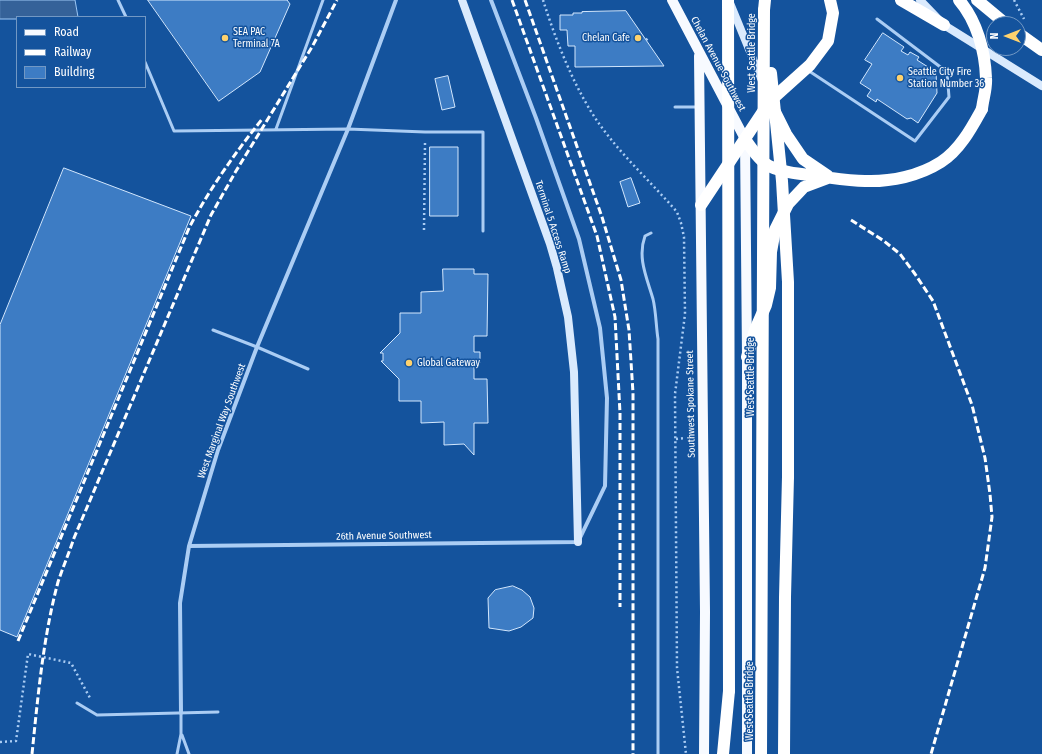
<!DOCTYPE html>
<style>
body{margin:0}
#map{position:relative;width:1042px;height:754px;overflow:hidden;background:#14539d;font-family:"Fira Sans Condensed",sans-serif}
canvas{display:block}
.legend{position:absolute;left:16px;top:16px;width:130px;height:72px;box-sizing:border-box;background:#14539d;border:1px solid #7298c4;margin:0;padding:5px 7px;list-style:none;font-size:12px;color:#fff}
.legend li{display:flex;align-items:center;gap:8px;height:20px}
.legend b{width:20px;border:1px solid #7298c4}
.north{position:absolute;left:986px;top:16px;width:40px;height:40px;box-sizing:border-box;background:#14539d;border:1px solid #7298c4;border-radius:50%;rotate:270deg;font-size:11px;font-weight:700;line-height:16px;text-align:center;color:#fff}
.north::after{content:'';display:block;margin:auto;width:14px;height:18px;background:#ffd26d;clip-path:polygon(50% 0,100% 100%,50% 72%,0 100%)}
</style>
<div id="map">
<canvas width="1042" height="754"></canvas>
<ul class="legend">
<li><b style="height:5px;background:#f7faff"></b>Road</li>
<li><b style="height:5px;background:#fff"></b>Railway</li>
<li><b style="height:11px;background:#3d7cc4"></b>Building</li>
</ul>
<div class="north">N</div>
</div>
<script>
const context = document.querySelector('canvas').getContext('2d');
context.lineJoin = 'round';
function paint(path, color) { context.fillStyle = color; context.fill(path, 'evenodd'); }
function strokePath(path, color, width, dash) { context.strokeStyle = color; context.lineWidth = width; context.lineCap = dash ? 'butt' : 'round'; context.setLineDash(dash || []); context.stroke(path); }
function write(font, color, halo, rows, align = 'center') {
  context.font = font + ' "Fira Sans Condensed",sans-serif'; context.lineWidth = 3; context.setLineDash([]); context.textBaseline = 'middle'; context.strokeStyle = halo; context.fillStyle = color; for (const [text, x, y, turn = 0] of rows) {
    context.save(); context.translate(x, y); context.rotate((+turn || 0) * Math.PI / 180); context.textAlign = isNaN(turn) ? turn : align; if (halo) context.strokeText(text, 0, 0); context.fillText(text, 0, 0); context.restore();
  }
}
const water = new Path2D(`
 M0,0H75L78,17H17V19H0Z`);
const building = new Path2D(`
 M148,0H287L290,4L260,72L219,101Z
 M626,11L664,66L575,67V46H568L567,30H560V15H573V13H582V12Z
 M883,33L904,47L901,51L908,55L910,52L919,57L917,60L936,72L937,93L918,123L911,118L907,119L877,99L876,102L867,96L871,90L860,83L872,64L865,60Z
 M448,76L455,107L442,110L435,79Z
 M430,147H458V216H430Z
 M64,168L191,216L17,637L0,630V325Z
 M631,178L640,203L628,207L620,182Z
 M443,269H474V274H488L487,336H474V352H480V363H474V379H487L488,423H474V455L464,444L444,445V422L421,423V401H399V379L381,361H383V353H380L400,333V313H421V292L443,291Z
 M513,586L522,590L530,597L534,608L533,618L521,627L509,631L489,628L488,598L495,590Z`);
const path = new Path2D(`
 M543,0C556,41 575,90 600,125C623,157 652,183 677,212L681,223L684,237L685,314L675,394L677,668L686,754
 M1014,0L1024,19
 M646,40L649,37
 M424,230L425,143
 M676,439L686,438
 M0,742L16,741L28,654L71,663L90,698`);
const lane = new Path2D(`
 M118,0L126,17
 M145,62L174,131L348,129L425,132H483V231
 M809,71L915,141L949,97L947,72L877,19
 M675,107H698
 M276,129L323,0
 M651,233L645,236C637,258 647,278 653,299C656,311 656,326 658,339V754
 M213,330L257,347L308,369
 M77,703L97,715L218,712
 M182,735L189,754
 M177,754L181,734V713`);
const street = new Path2D(`
 M189,546L578,542L605,486L607,398L600,328L579,239L536,118L491,0
 M181,713L180,603L189,546L218,450L257,347L348,129L396,0`);
const secondary = new Path2D(`
 M462,0L550,244L557,268L568,317L574,372L578,542
 M920,0L944,25L1042,86
 M730,3L762,81`);
const primary = new Path2D(`
 M672,0L745,139L747,357V754
 M699,56L705,612L704,754`);
const highway = new Path2D(`
 M901,0L944,25
 M977,0L1006,24
 M764,10L765,0
 M1018,33L1042,50
 M775,112L786,134L803,159L828,176
 M745,139C751,148 759,160 769,166C784,173 801,174 817,176C833,178 849,181 865,181C891,182 919,176 941,162C960,150 972,127 982,109
 M701,205L770,101L810,65L828,41L833,13L830,0
 M747,357L755,330L766,305L770,288L771,252L775,230L788,204L804,187L828,178
 M723,754L729,691
 M784,754L785,597L788,477`);
const rail = new Path2D(`
 M512,0L597,236L615,317L620,413V607
 M525,0L602,217L621,280L629,330L633,393V754
 M851,220L884,241L900,254L915,274L933,301L972,405L985,458L990,494L992,517L985,568L931,754
 M18,641L189,228C210,188 235,153 263,118
 M32,754C38,696 43,638 58,582C63,567 69,553 74,538L211,215L236,171L312,47L337,0`);
const highwayBridge = new Path2D(`
 M728,0L729,691
 M959,0C977,21 985,51 986,78C987,88 983,99 982,109
 M771,73L782,181L788,282V477
 M761,754L764,10`);
const markers = [
 [225,38,4,"#ffd26d"],
 [638,38,4,"#ffd26d"],
 [900,78,4,"#ffd26d"],
 [409,363,4,"#ffd26d"]
];
const poiNames = [
 ["SEA PAC",233,32],
 ["Terminal 7A",233,44],
 ["Chelan Cafe",630,38,"right"],
 ["Seattle City Fire",908,72],
 ["Station Number 36",908,84],
 ["Global Gateway",417,363]
];
const streetNames = [
 ["West Seattle Bridge",752,53,-90],
 ["Chelan Avenue Southwest",718,64,62],
 ["Terminal 5 Access Ramp",553,227,72],
 ["West Seattle Bridge",751,377,-90],
 ["Southwest Spokane Street",691,404,-91],
 ["West Marginal Way Southwest",222,421,-70],
 ["26th Avenue Southwest",384,536,-1],
 ["West Seattle Bridge",750,701,-90]
];
paint(water, '#356299');
strokePath(water, '#9dc8f6', 1);
paint(building, '#3d7cc4');
strokePath(building, '#d3e7fd', 1);
strokePath(path, '#abcdf4', 2.5, [2, 3]);
strokePath(lane, '#abcdf4', 3);
strokePath(street, '#abcdf4', 4);
strokePath(secondary, '#daeafd', 8);
strokePath(primary, '#f7faff', 10);
strokePath(highway, '#fff', 12);
strokePath(rail, '#fff', 3, [7, 3]);
strokePath(highwayBridge, '#fff', 12);
for (const [x, y, r, color] of markers) { const dot = new Path2D(); dot.arc(x, y, r, 0, 2 * Math.PI); context.fillStyle = color; context.fill(dot); strokePath(dot, '#14539d', 1.5); }
write('10px', '#fff', '#14539d', poiNames, 'left');
write('10px', '#fff', '#14539d', streetNames);
</script>
